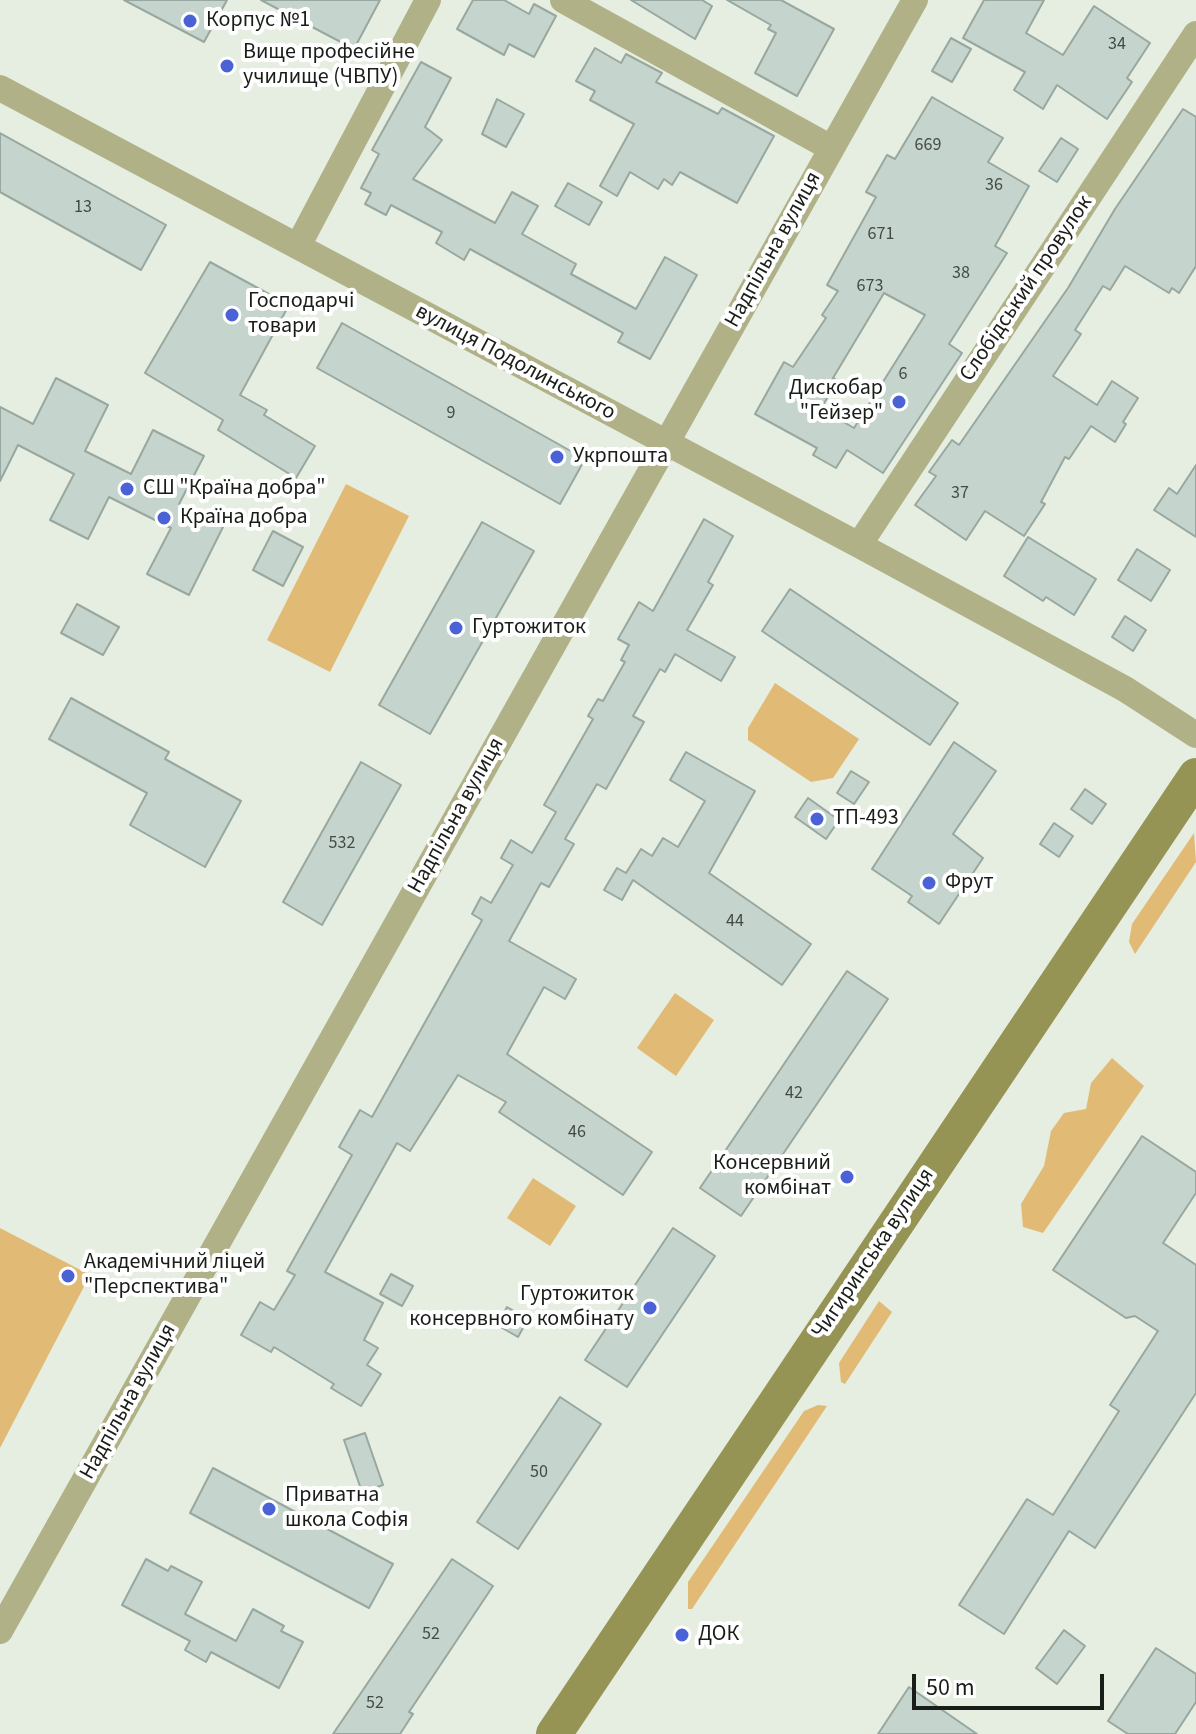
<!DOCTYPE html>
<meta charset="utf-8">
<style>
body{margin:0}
#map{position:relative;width:1196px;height:1734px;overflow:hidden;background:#e5eee0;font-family:"Source Sans 3",sans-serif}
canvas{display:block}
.scale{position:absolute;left:912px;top:1674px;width:192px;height:36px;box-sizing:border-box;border:4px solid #191d18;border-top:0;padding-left:10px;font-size:24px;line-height:28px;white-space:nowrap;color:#191d18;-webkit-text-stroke:6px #fff;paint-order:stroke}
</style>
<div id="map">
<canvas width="1196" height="1734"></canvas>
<div class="scale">50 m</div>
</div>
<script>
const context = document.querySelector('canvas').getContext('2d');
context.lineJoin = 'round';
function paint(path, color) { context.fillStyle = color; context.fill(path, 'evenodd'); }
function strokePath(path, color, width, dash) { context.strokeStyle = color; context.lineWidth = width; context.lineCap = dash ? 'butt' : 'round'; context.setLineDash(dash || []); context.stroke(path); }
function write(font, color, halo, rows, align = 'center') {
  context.font = font + ' "Source Sans 3",sans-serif'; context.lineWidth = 8; context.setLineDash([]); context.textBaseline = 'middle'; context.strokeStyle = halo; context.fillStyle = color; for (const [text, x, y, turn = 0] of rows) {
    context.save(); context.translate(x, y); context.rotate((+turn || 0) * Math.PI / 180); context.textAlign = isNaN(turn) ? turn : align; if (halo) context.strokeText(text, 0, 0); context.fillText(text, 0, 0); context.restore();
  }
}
const green = new Path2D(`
 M346,484L409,516L330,672L267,640Z
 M775,683L859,739L833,778L811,782L748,740V728Z
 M1194,833L1196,862L1135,954L1129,942L1132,924Z
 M675,993L714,1020L676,1076L637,1048Z
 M1112,1058L1144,1086L1043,1233L1023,1227L1021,1204L1044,1166L1051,1131L1064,1113L1086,1109L1091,1083Z
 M533,1178L576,1206L550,1246L507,1218Z
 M0,1228L90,1275L0,1448Z
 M879,1301L892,1312L845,1384L841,1382L839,1363Z
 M818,1405L827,1406L692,1609H688V1582L804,1411Z`);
const building = new Path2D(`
 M124,0H227L204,42Z
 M261,0H380L354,49Z
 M473,0H504L529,14L534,4L556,16L534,57L509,44L504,55L457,29Z
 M631,0H702L712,6L695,39Z
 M727,0H781L834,29L797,96L755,73L776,33L768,29L771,25Z
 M984,0H1044L1026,33L1063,55L1094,6L1150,43L1127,78L1132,82L1107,119L1057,85L1043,109L1014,90L1025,72L963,38Z
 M951,38L971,49L952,82L932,71Z
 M595,48L621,63L626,54L662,73L656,82L718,114L722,108L774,136L737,203L680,172L672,185L664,179L658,189L630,172L617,196L600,186L634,124L590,100L595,91L576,81Z
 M421,62L451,78L425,127L442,140L413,179L495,223L512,192L538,206L522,234L576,264L571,274L636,309L665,257L697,275L650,359L618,342L623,333L470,249L464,260L436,243L442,232L391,205L386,215L365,204L371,193L361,188L379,154L372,150Z
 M932,97L1003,138L988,162L1029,186L995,246L1007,253L949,344L962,353L883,473L847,450L836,468L813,455L817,448L755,414L784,362L793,367L826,318L822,315L838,291L827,285L876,197L866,192L887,155L895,159ZM884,293L925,315L854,428L821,409L837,380L833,378Z
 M497,99L524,114L506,147L482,134Z
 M1183,109L1196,117V266L1179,293L1172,288L1169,293L1125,266L1110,290L1103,286L1075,330L1081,334L1053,376L1097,405L1112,381L1138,398L1123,422L1126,424L1115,442L1091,426L1069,459L1065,457L1041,502L1045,504L1024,536L985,511L966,540L915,505L936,476L929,472L952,440L959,445L1068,288L1115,209Z
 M0,133L166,225L141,270L0,192Z
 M1061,138L1078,149L1057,182L1039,171Z
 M568,183L602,202L589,225L555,206Z
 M210,262L289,305L240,395L267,410L264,415L315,446L296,478L218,430L223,420L145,373Z
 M342,323L585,459L560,504L317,368Z
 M56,378L108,405L85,451L131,474L153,430L204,456L179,504L223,527L189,595L147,574L171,528L109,497L88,539L50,520L74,474L18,445L0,481V407L33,424Z
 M1196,465V537L1154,510L1169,488L1177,494Z
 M704,519L733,536L708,582L713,585L687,630L735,657L721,681L675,654L665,672L660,669L633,716L644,722L606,789L597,784L565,839L574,844L549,887L541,883L509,941L576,979L565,999L544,987L507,1054L652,1152L623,1195L499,1112L506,1102L458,1075L410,1151L397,1143L325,1272L383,1303L364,1340L378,1348L367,1365L381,1374L361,1406L331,1388L334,1384L274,1347L271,1352L241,1335L260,1302L274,1310L295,1275L287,1271L352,1155L339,1147L360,1110L372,1117L480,924L482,920L472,914L481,897L491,903L513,865L501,858L511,840L532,853L556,812L544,805L593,719L588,716L598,699L603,701L625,662L621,660L629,645L618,639L639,602L653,611Z
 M482,522L534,551L430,734L379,705Z
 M273,531L303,547L283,586L253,570Z
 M1028,537L1096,579L1074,615L1046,597L1043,601L1004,576Z
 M1137,549L1170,570L1151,601L1118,580Z
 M790,589L958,703L930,745L762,631Z
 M77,604L119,627L103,655L61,633Z
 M1125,616L1146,630L1133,651L1112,637Z
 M71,698L169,752L165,759L241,801L205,867L130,825L147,793L49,739Z
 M954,742L996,771L953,834L983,858L939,924L908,902L912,896L872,869Z
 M686,752L755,791L709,873L811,944L782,985L633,880L622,900L604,890L617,868L626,873L641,849L652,856L663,838L678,847L705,801L670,780Z
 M361,762L401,785L322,925L283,902Z
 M851,771L869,782L854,804L837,793Z
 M1085,789L1106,804L1092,824L1071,809Z
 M808,798L839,820L826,839L795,817Z
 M1054,823L1073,836L1059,857L1040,844Z
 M847,971L888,999L741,1216L700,1188Z
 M1142,1136L1196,1172V1193L1163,1243L1196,1265V1393L1095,1548L1069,1531L1004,1634L959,1605L1027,1499L1053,1515L1119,1411L1110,1405L1158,1331L1135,1316L1126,1318L1053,1270Z
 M673,1228L715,1256L627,1387L585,1360Z
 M391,1274L413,1286L402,1306L380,1294Z
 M507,1307L528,1319L518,1337L497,1325Z
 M560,1397L601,1424L518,1549L477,1522Z
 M365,1433L383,1485L362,1492L344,1440Z
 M213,1468L393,1564L369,1608L190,1513Z
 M146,1559L168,1571L171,1566L202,1582L185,1614L236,1641L253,1609L284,1626L281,1631L303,1642L279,1688L211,1652L206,1662L185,1650L190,1641L122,1605Z
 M452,1559L493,1586L409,1712L413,1714L400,1734H333Z
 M1064,1630L1085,1646L1057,1684L1036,1668Z
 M1156,1648L1196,1674V1702L1175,1734H1128L1108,1721Z
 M909,1687L977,1734H878Z`);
const street = new Path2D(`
 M563,0L831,148
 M0,88L859,545L1125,689L1196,735
 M298,246L428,0
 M859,545L1196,34
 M0,1631L915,0`);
const secondary = new Path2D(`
 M554,1734L1196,776`);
const markers = [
 [190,21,8,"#4b61d6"],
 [227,66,8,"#4b61d6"],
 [232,315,8,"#4b61d6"],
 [899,402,8,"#4b61d6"],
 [557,457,8,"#4b61d6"],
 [127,489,8,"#4b61d6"],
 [164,518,8,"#4b61d6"],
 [456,628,8,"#4b61d6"],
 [817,819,8,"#4b61d6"],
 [929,883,8,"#4b61d6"],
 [847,1177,8,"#4b61d6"],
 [68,1276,8,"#4b61d6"],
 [650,1308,8,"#4b61d6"],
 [269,1509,8,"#4b61d6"],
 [682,1635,8,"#4b61d6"]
];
const numberNames = [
 ["34",1117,45],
 ["669",928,146],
 ["36",994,186],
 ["13",83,208],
 ["671",881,235],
 ["38",961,274],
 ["673",870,287],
 ["6",903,375],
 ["9",451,414],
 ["37",960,494],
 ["532",342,844],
 ["44",735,922],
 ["42",794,1094],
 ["46",577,1133],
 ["50",539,1473],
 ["52",431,1635],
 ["52",375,1704]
];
const poiNames = [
 ["Корпус №1",206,21],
 ["Вище професійне",243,53],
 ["училище (ЧВПУ)",243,78],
 ["Господарчі",248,302],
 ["товари",248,327],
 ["Дискобар",883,389,"right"],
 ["\"Гейзер\"",883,414,"right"],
 ["Укрпошта",573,457],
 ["СШ \"Країна добра\"",143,489],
 ["Країна добра",180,518],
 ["Гуртожиток",472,628],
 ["ТП-493",833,819],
 ["Фрут",945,883],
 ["Консервний",831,1164,"right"],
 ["комбінат",831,1189,"right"],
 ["Академічний ліцей",84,1263],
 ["\"Перспектива\"",84,1288],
 ["Гуртожиток",634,1295,"right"],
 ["консервного комбінату",634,1320,"right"],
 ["Приватна",285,1496],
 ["школа Софія",285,1521],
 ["ДОК",698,1635]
];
const streetNames = [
 ["Надпільна вулиця",774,250,-61],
 ["Слобідський провулок",1027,289,-56],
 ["вулиця Подолинського",515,363,28],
 ["Надпільна вулиця",457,816,-61],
 ["Чигиринська вулиця",874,1254,-56],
 ["Надпільна вулиця",129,1402,-61]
];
paint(green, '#e1ba76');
paint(building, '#c5d5cd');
strokePath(building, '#98a79f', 2);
strokePath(street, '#b0b187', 26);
strokePath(secondary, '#959454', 36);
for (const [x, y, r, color] of markers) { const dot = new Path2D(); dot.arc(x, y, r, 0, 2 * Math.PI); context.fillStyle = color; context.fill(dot); strokePath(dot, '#fff', 3); }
write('18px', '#444b45', null, numberNames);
write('22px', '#191d18', '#fff', poiNames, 'left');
write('22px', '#191d18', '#fff', streetNames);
</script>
